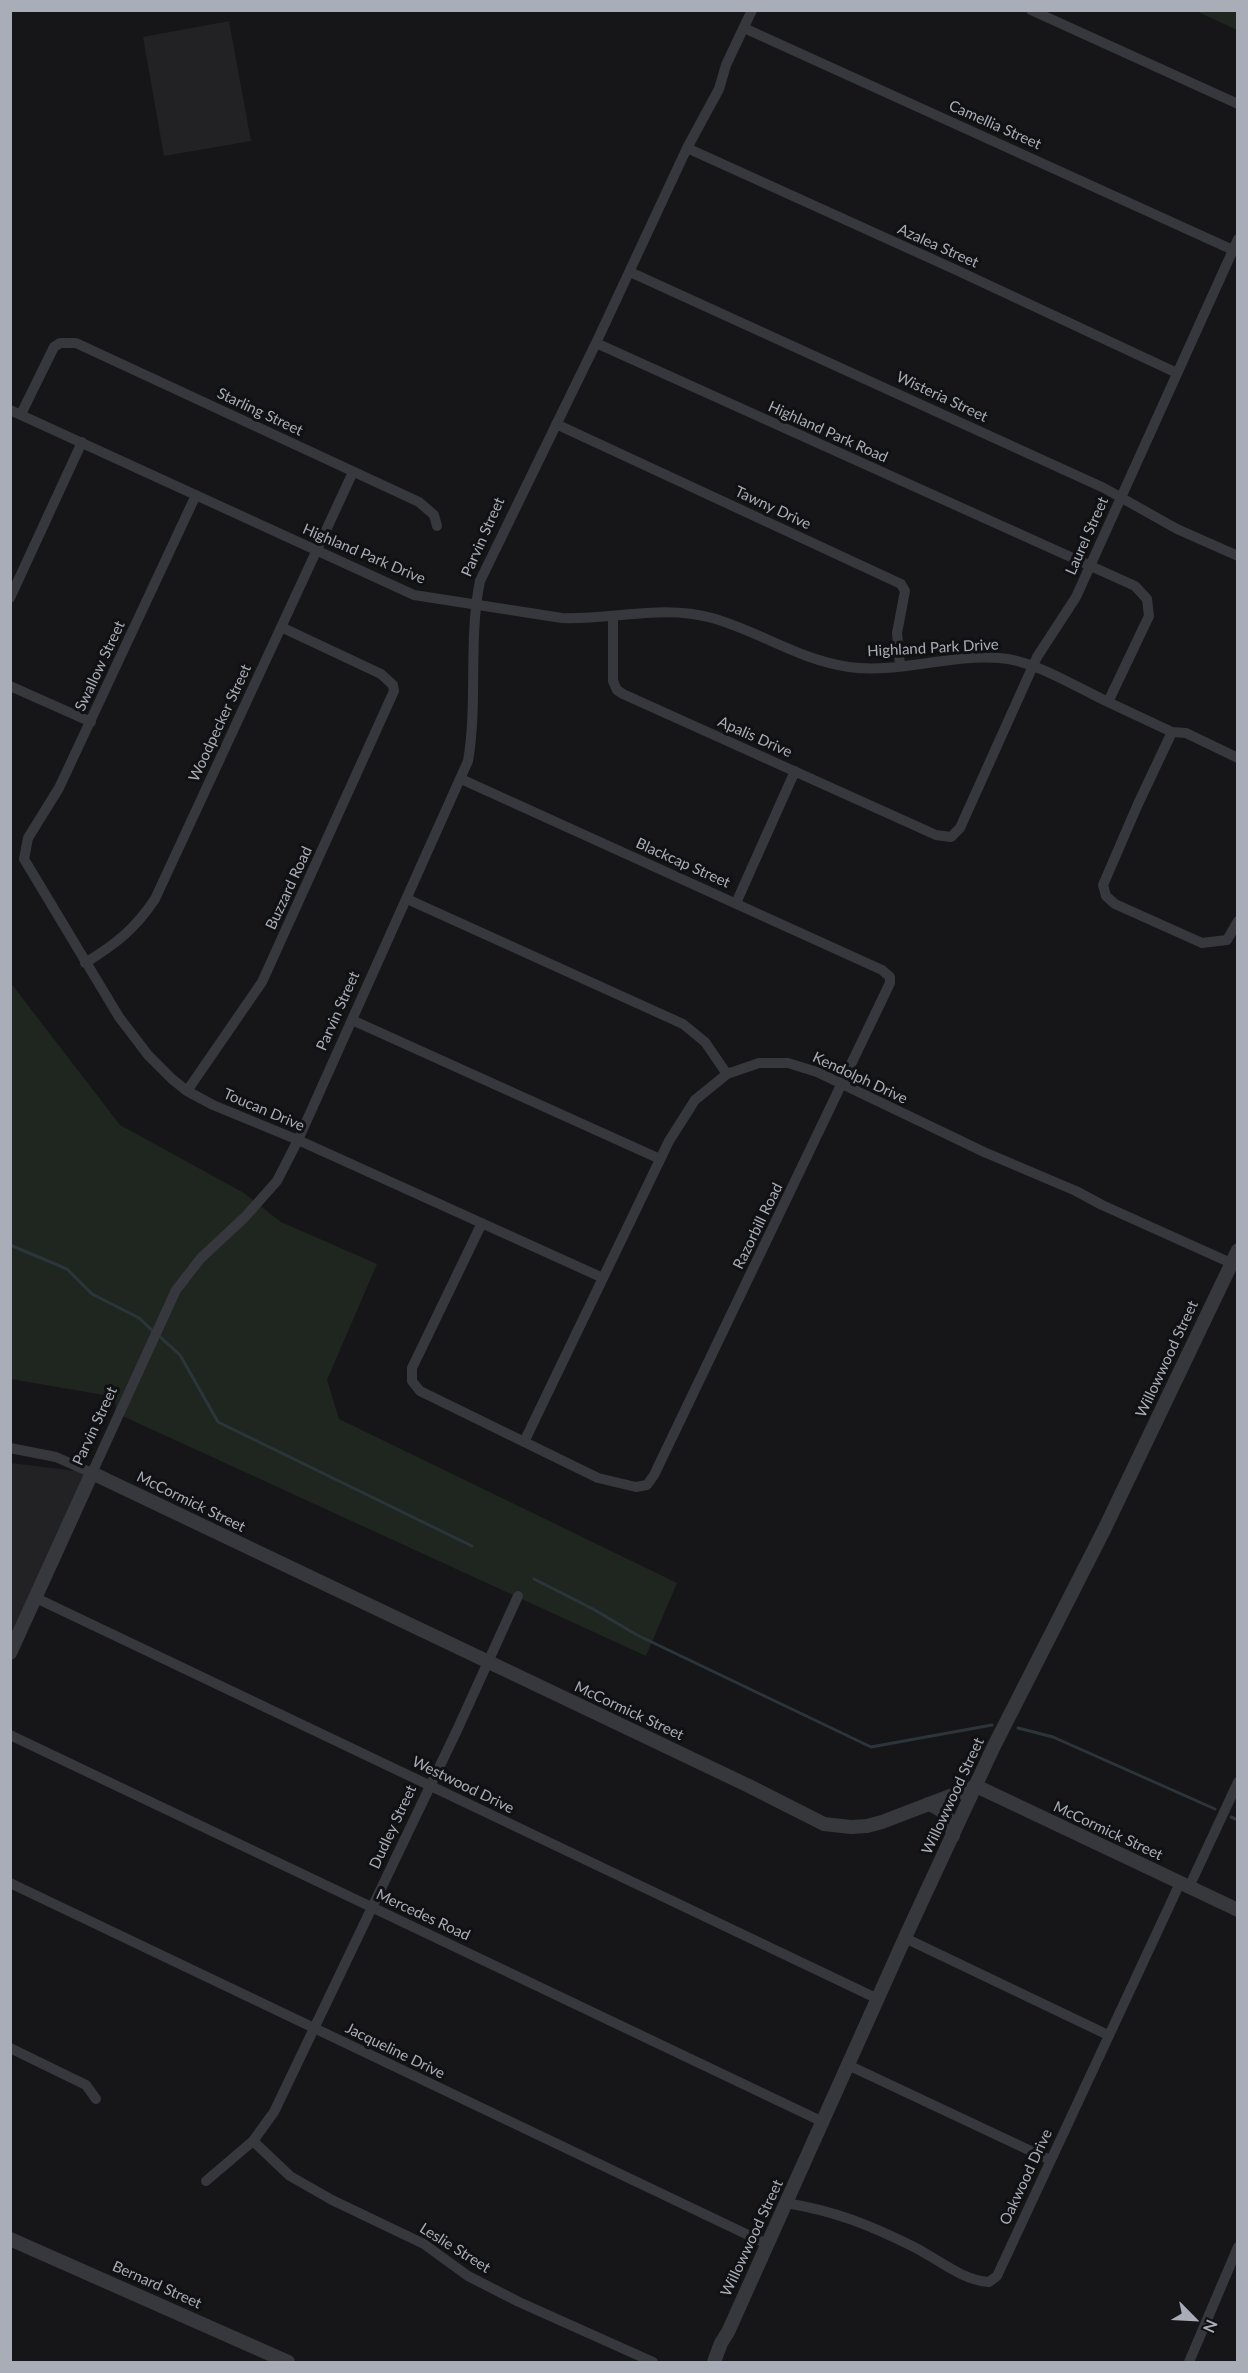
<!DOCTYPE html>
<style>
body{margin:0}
#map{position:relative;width:1248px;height:2373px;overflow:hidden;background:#161618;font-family:Lato,sans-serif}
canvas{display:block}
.frame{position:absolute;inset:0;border:12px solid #a8adb8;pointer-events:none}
.north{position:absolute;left:1164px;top:2289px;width:60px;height:60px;-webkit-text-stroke:4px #111113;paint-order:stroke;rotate:114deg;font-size:16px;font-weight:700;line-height:24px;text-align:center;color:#a8adb8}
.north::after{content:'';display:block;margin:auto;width:21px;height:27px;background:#a8adb8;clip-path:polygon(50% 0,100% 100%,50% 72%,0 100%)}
</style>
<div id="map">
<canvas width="1248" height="2373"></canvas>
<div class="frame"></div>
<div class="north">N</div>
</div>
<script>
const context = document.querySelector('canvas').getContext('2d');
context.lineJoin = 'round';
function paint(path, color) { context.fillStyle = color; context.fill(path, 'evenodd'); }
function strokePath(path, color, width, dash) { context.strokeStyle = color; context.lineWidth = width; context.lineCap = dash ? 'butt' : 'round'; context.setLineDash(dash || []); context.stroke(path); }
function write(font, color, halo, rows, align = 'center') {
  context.font = font + ' Lato,sans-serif'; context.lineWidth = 6; context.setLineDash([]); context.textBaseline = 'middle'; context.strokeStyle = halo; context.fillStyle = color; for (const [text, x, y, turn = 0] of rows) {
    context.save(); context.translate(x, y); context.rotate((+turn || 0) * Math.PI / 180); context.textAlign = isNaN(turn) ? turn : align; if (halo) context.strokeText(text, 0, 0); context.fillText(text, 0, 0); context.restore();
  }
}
const built = new Path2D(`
 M229,21L251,141L164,156L143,37Z
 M11,1463L92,1473L11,1652Z`);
const green = new Path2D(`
 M1196,11H1237V30Z
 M10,982L120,1125L244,1193L281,1222L377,1264L327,1380L339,1419L677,1583L646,1656L116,1413L115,1397L11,1379Z`);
const stream = new Path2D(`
 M10,1245L67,1269L92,1294L139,1318L154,1332
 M159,1336L180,1355L218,1422L472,1546
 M534,1579L593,1609L637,1635L871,1747L992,1725
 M1018,1728L1053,1737L1215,1809
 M1231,1817L1238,1820`);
const minor = new Path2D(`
 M752,10L726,65L719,89L687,148L596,343L1135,586L1147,599L1149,616L1108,702L1172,732L1186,733L1238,758
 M1031,10L1238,104
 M744,28L1233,250
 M687,148L954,269L1177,373
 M630,272L1104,488L1177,529L1238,556
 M10,410L414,595L562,618C611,620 664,604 712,618C759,631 799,660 849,667C898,674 949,654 999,658C1034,660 1076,687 1108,702
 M21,414L54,347L60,343H76L419,502L434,515L437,526
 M556,424L901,584L905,591L897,633L900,665
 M196,495L59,788L28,838L24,859L119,1017L148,1055L172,1079L187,1091L213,1105L298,1140L603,1278
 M10,598L82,442
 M613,617V681L617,690L623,694L936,835L951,837L960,828L1037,657L1076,597L1238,239
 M10,686L91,722
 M1172,732L1138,804L1103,885L1106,896L1115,904L1202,943L1227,940L1238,921
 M461,779L882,970L890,977V983L654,1475L647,1485L636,1487L598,1478L420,1391L412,1381V1368L482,1223
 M407,899L683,1024L705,1042L727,1074
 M736,903L795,771
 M85,963C116,944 135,929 155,899L353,472
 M352,1020L660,1159
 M187,1091L262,982L394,691L393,685L381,674L281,627
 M524,1442L669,1141L695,1100L727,1074L759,1063H788L817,1072L984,1152L1076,1191L1102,1205L1231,1263
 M10,1448L56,1457L92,1473L176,1290L201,1258L245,1217L277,1181L298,1140L468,761C478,702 468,640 480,581L596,343
 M36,1598L878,1999
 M10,1735L823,2122
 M10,1883L767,2244
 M1189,1887L1238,1782
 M905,1938L1108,2035
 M10,2048L86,2085L96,2099
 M848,2065L1050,2160
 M253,2141L290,2176L332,2200L424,2244L468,2276L519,2302L653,2362
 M206,2181L253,2141L274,2112L458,1728L518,1596
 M786,2203C835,2211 870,2225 914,2247C938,2259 961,2280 989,2282L997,2276L1180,1883
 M1189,2362L1238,2247`);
const tertiary = new Path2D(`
 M10,1653L92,1473L749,1786L824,1824L851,1827L867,1826L882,1822L976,1786L1238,1910
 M928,1804C944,1809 952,1819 953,1836
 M10,2239L288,2362
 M714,2362L721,2343L728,2332L908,1931L993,1748L1104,1530L1238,1250`);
const streetNames = [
 ["Camellia Street",995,125,24],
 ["Azalea Street",938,246,24],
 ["Wisteria Street",942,397,25],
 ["Starling Street",260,412,25],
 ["Highland Park Road",828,432,24],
 ["Tawny Drive",773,508,25],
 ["Laurel Street",1087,536,-66],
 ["Parvin Street",483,537,-66],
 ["Highland Park Drive",364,554,23],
 ["Highland Park Drive",933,648,-3],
 ["Swallow Street",100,666,-65],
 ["Woodpecker Street",220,723,-65],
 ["Apalis Drive",755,737,24],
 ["Blackcap Street",683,863,24],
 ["Buzzard Road",289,888,-65],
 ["Parvin Street",338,1011,-66],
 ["Kendolph Drive",860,1078,25],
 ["Toucan Drive",264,1110,23],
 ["Razorbill Road",758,1226,-64],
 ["Willowwood Street",1167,1359,-65],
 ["Parvin Street",95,1426,-65],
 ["McCormick Street",191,1502,26],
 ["McCormick Street",629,1711,25],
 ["Westwood Drive",463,1785,26],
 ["Willowwood Street",953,1796,-65],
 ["Dudley Street",393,1827,-65],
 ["McCormick Street",1108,1831,25],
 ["Mercedes Road",423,1915,25],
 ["Jacqueline Drive",395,2051,26],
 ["Oakwood Drive",1026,2177,-65],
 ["Willowwood Street",752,2238,-65],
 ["Leslie Street",455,2248,32],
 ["Bernard Street",157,2285,24]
];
paint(built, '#222225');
paint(green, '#1e261f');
strokePath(stream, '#2c353c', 3);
strokePath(minor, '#37383d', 10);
strokePath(tertiary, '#37383d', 14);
write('15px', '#a8adb8', '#111113', streetNames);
</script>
